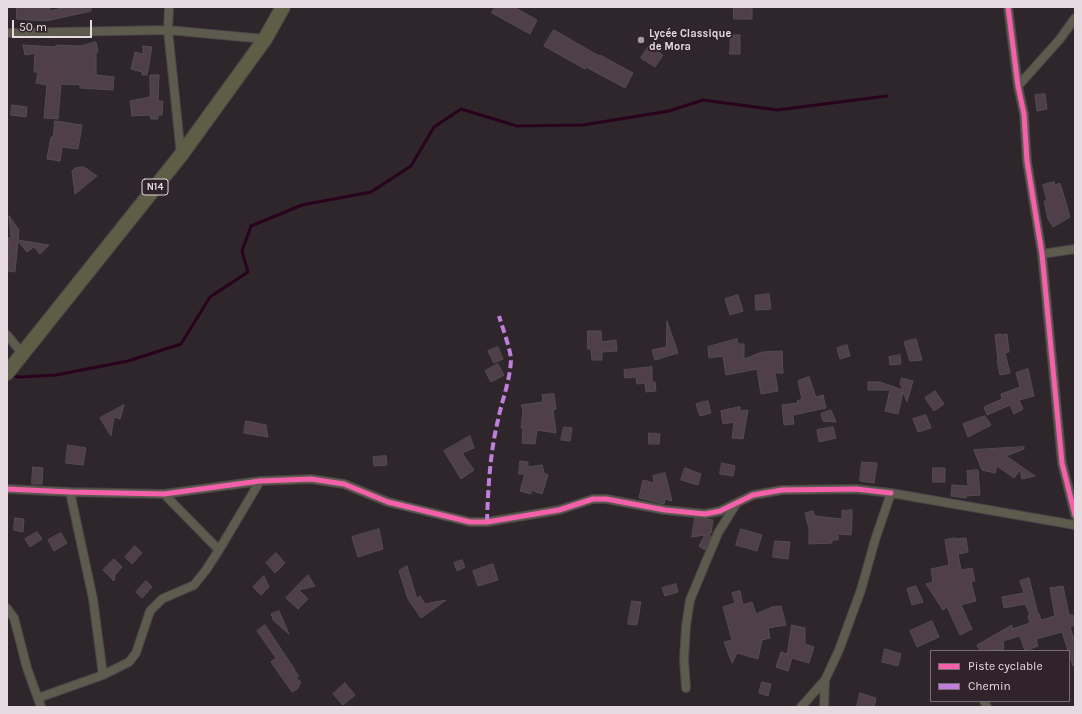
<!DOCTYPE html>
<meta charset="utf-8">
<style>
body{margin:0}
#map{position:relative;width:1082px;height:714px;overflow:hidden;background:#2e262a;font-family:Karla,sans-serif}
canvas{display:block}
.frame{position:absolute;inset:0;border:8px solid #e4dadf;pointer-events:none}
.legend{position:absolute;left:930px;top:650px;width:140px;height:52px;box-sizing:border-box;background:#31232b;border:1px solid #796c73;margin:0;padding:5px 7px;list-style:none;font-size:12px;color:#e4dadf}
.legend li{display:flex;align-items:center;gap:8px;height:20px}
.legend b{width:20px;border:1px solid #796c73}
.scale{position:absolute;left:12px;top:20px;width:80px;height:18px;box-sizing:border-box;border:2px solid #e4dadf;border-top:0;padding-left:5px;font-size:12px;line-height:14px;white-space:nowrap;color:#e4dadf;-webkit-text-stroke:3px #31232b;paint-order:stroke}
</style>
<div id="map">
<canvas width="1082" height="714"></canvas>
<div class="frame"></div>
<ul class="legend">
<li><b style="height:5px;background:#f560ab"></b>Piste cyclable</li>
<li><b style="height:5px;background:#c07fdc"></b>Chemin</li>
</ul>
<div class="scale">50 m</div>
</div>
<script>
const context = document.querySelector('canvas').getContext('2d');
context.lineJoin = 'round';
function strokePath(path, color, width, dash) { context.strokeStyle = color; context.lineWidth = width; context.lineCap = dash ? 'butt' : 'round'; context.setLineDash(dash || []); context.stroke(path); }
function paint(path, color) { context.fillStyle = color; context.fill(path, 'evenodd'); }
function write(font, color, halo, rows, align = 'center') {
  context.font = font + ' Karla,sans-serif'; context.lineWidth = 4; context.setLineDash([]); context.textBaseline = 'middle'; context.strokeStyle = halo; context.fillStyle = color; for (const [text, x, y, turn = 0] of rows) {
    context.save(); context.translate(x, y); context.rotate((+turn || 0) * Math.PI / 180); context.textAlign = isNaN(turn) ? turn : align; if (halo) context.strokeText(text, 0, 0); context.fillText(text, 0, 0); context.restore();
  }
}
const stream = new Path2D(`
 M11,376L21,377L56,375L128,361L181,344L210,297L248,272L242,251L251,226L302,205L371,192L411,166L434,127L461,109L517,126L583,125L669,111L703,100L777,110L887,96`);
const building = new Path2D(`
 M17,7H50V11L66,7H91V11L46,21L17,19Z
 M495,7H514L537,20L530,34L492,13Z
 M734,7H752V19H734Z
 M554,30L599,56L600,55L633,73L625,88L586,67L585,69L544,46Z
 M731,35H740V54H730Z
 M96,42L98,52L96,53V75L114,77L113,90L80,88V85L61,84L58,119L44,118L47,85L36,83L38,72H34L35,53L25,55L23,45L56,47V45L80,46Z
 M143,46L152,47L147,75H142V72L131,69L135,52L143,54Z
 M649,46L663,55L655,67L641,58Z
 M150,75H159L158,101H163L162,115H158V119H151L150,115L132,116L130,101L150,97Z
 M1045,94L1047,109L1037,111L1035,95Z
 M12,105L27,107L26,117L11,115Z
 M55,121L82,125L78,149L62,147L60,161L47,159L51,137H53Z
 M84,167L97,176L75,194L72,171L75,168Z
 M1054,182L1055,185L1060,183L1070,217L1053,227L1048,219L1044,201H1047L1043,185Z
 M9,216L19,230L18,240L49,245L40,254L34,247L27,252L18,241L15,272L7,271L9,251L7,238H11Z
 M769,294L771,309L756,310L755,296Z
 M738,295L743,311L730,315L725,299Z
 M667,321L678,353L655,360L652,350L666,347Z
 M588,331H601L602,342L616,340L617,351L602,352V360H592L591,349H588Z
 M1001,334L1002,335L1007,334L1009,352L1005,353L1010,373L1000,375L997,360H998L995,335Z
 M737,339L738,344H744V359L762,352L782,351L783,373H775L778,391L761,394L757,369L726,375L723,356L709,358L708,347Z
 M916,339L922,360L910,361L904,342Z
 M847,345L850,356L840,359L837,348Z
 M498,347L503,359L494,363L488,351Z
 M900,355L901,364L890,365L889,357Z
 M498,364L504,375L491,382L485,371Z
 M652,367V382H655L656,391L646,392L645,383L637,384L636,377L625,378L624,370Z
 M1028,369L1034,396L1019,400L1023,409L1014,414L1010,405L987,415L984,407L1002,399L1001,394L1020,387L1016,373Z
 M809,377L816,397L823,395L826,408L793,415L794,424L784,425L782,405L798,403L797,401L802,399L798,381Z
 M902,378L913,381L907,402L903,392L898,414L885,411L890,390H868V382H880L903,390L900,384Z
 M935,391L944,404L934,411L925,398Z
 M554,394L556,409L553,410L556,433L537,430L535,444L522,443L523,428H521L523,410L521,405L543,402L542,395Z
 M708,401L711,413L700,416L696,404Z
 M124,405L120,419L114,417L111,436L100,418Z
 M740,407V411L748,410L743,439L732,438L734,422L723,424L721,411Z
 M831,410L836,422L823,421L821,414Z
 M926,415L931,428L918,432L913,419Z
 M985,416L991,425L968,437L963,424Z
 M246,421L266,425L268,437L244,433Z
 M564,427L572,428L570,441L561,440Z
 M833,427L836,438L819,442L817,430Z
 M649,433L660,434L659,444H649Z
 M470,436L474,448L462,453L474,470L461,479L444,451Z
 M68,445L86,448L83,465L66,463Z
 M1024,447V449L1006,456L1035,476L1022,479L1020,470L1014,478L997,466L995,473L982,470L974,450Z
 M386,456L387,465L374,466L373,457Z
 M520,461L528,462V467L542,465L544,473L548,475L542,494L531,490V494L520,491L525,474H519Z
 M862,462L877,463L874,483L860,481Z
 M722,463L735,466L733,476L720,474Z
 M33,467L43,468L42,484H32Z
 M685,468L701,474L698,485L681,480Z
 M933,468H945V482H933Z
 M978,470L980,495L966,496V498L951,496L952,485L968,486L967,471Z
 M665,473L672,501L665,499L664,504L639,498L643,480L654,483L653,476Z
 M852,510V520L851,535L838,534V540H832V543L809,544V529L805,513L813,511L815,516L842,519V511Z
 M15,518L24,519L23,532L14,530Z
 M695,518L713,520L711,533L708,534L711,536L705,550L699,546L705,535L692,537Z
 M379,529L383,549L358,557L352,537Z
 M741,529L762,535L757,551L736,545Z
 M37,532L42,539L30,547L25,539Z
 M61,533L67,543L54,551L48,540Z
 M955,538L956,539L966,538L968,552L958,554L961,570L972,568L975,581L971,582L976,601L961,605L972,629L960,635L947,607L943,610L926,584L933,582L931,569L949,565L945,540Z
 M775,541L790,542L788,559L773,557Z
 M135,546L142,553L132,564L125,557Z
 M276,553L285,563L275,573L266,563Z
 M114,559L122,567L115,575L114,581L103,570Z
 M462,560L465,567L457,571L454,563Z
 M493,564L498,580L478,586L473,571Z
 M407,566L417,599L420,596L425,604L446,600L421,618L408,599L399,571Z
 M308,575L315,586L299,590L308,599L298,609L286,598Z
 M264,576L269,587L261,595L253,587Z
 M1029,578L1038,614H1039L1041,620L1055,616L1050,588L1063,586L1069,615H1073L1075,625L1070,627L1075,643V665L1073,666L1062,632L1036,639L1038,646L1025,651L1020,636L1003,641L1004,649L980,651L977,645L1012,625V629L1030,623L1028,616L1030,614L1025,604L1004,608L1002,597L1024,593L1020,581Z
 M146,581L152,587L142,598L136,592Z
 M676,584L678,592L665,596L662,588Z
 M916,586L923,602L912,605L907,589Z
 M740,591L743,605L752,602L756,614L772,607L781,606L786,625L768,628L770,638L762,640L758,659L737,653L732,663L724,642L732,640L723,607L735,603L732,593Z
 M632,601L641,602L637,625L628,624Z
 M279,611L289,634L274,621L271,614Z
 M932,621L939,637L917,647L910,631Z
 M265,625L295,670H294L299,676L296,678L301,682L297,689L292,692L271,662L276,658L257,631Z
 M792,625L805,628V644L814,647L809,663L792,658L788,671L776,667L781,652L787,654Z
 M885,649L901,654L898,666L882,662Z
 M762,682L771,684L768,696L759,693Z
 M345,683L355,695L343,705L333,694Z
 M860,693L876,698L874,707H857Z`);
const minor = new Path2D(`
 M169,7L168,30L181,155
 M1008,7L1018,86L1024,114L1027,161L1042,254L1062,463L1075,515
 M7,33L168,30L265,39
 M1018,86L1060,39L1075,18
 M1042,254L1075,249
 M7,335L22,353
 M7,489L70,492L164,494L260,481L311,479L344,484L388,502L470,522H487L559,510L593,499H606L665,510L705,514L720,511L753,495L782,490L856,489L891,493
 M70,492L93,599L103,675
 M164,494L219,550
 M7,608L14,618L27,668L41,707
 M686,688L684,659L686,626L690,600L718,533L736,504
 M38,698L103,675L129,662L136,653L150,611L162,599L194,585L206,570L219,550L260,481
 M984,701L987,707
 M801,707L825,680L839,650L861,590L875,540L891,493L1075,525
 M824,707L825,680`);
const trunk = new Path2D(`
 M7,373L181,155L265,39L283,7`);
const quiet = new Path2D(`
 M487,522C488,488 490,453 498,420C502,400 510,381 511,360C511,351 502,326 499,316`);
const cycleway = new Path2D(`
 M1008,7L1018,86L1024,114L1027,161L1042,254L1062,463L1075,515
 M7,489L70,492L164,494L260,481L311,479L344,484L388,502L470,522H487L559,510L593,499H606L665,510L705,514L720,511L753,495L782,490L856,489L891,493`);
const markers = [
 [641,40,4,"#a49ba0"]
];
const shields = [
 [155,187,26]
];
const shieldNames = [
 ["N14",155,187]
];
const poiNames = [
 ["Lycée Classique",649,34],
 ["de Mora",649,47]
];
strokePath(stream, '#29031d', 3);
paint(building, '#4f3f49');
strokePath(building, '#534d50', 1);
strokePath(minor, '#4a4447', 10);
strokePath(trunk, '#4a4447', 16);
strokePath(minor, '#5c5b4e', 8);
strokePath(trunk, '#5e5e46', 14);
strokePath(quiet, '#c07fdc', 4, [8, 4]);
strokePath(cycleway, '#f560ab', 5);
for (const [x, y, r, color] of markers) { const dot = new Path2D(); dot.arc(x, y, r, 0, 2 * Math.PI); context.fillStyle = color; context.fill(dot); strokePath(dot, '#31232b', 1.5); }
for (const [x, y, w] of shields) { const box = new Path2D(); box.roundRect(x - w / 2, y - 8, w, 16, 3); context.fillStyle = '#31232b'; context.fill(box); strokePath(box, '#e4dadf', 1); }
write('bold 10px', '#e4dadf', null, shieldNames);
write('bold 11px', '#e4dadf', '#31232b', poiNames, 'left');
</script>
